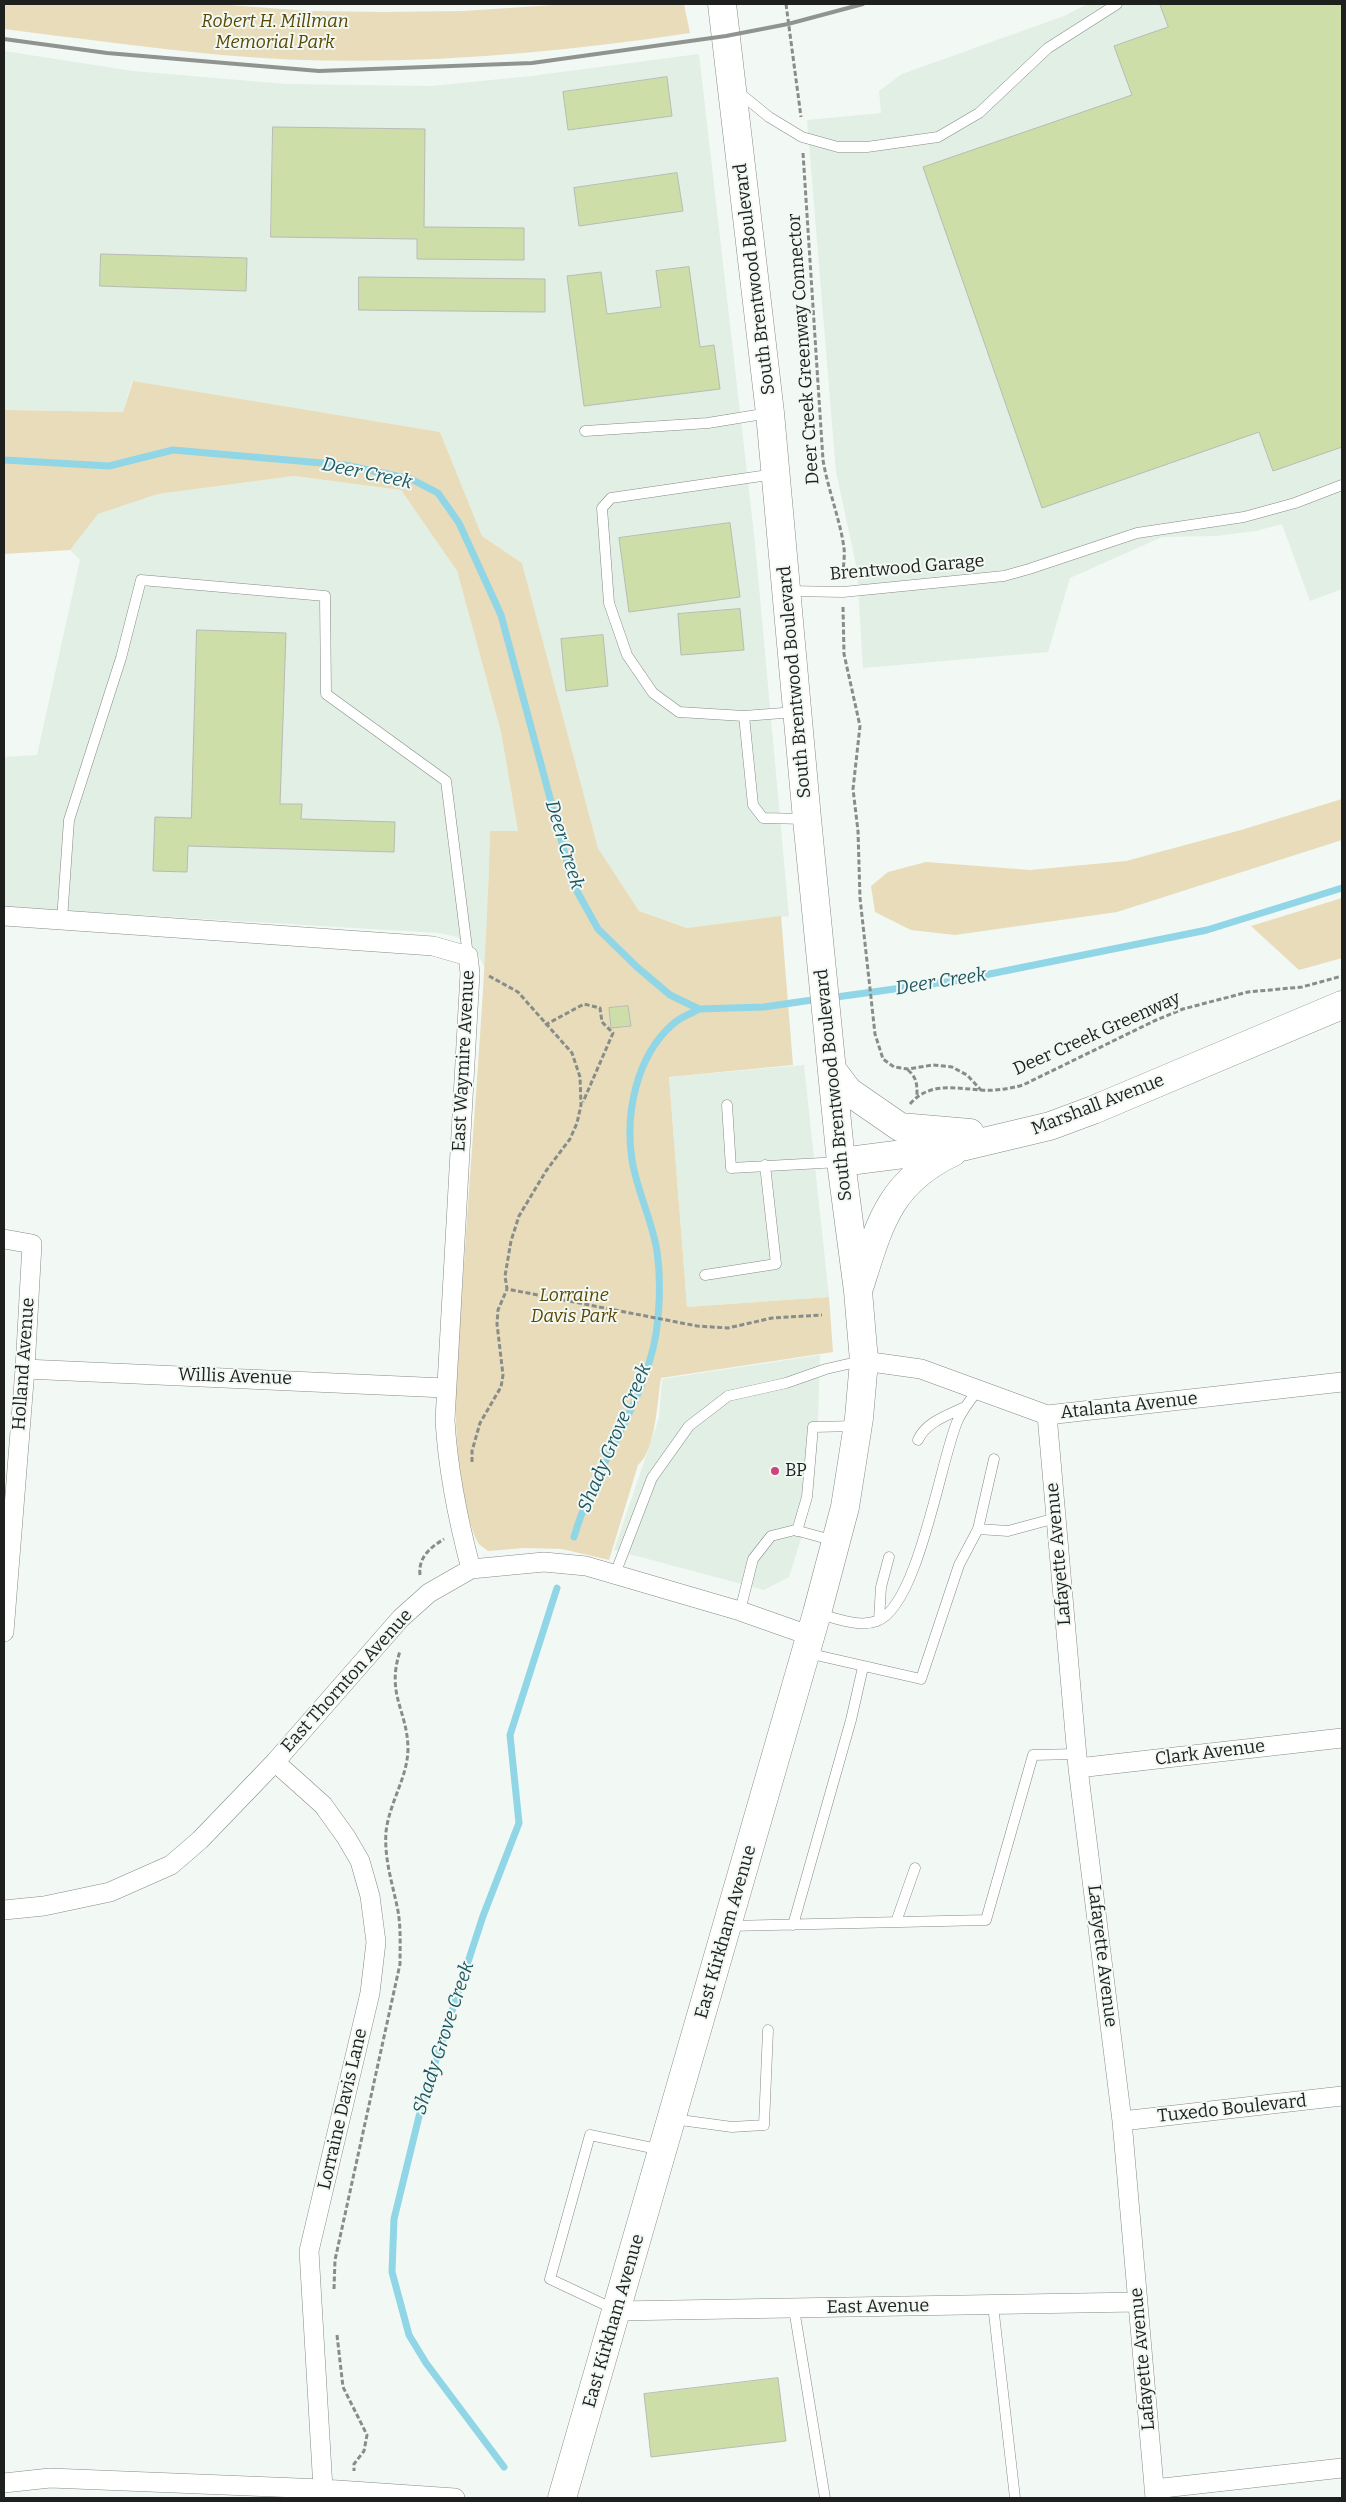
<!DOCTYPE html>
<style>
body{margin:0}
#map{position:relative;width:1346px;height:2502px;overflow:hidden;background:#f2f8f3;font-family:Bitter,serif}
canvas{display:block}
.frame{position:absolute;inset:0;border:5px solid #1e201e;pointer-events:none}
</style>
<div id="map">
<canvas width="1346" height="2502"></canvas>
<div class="frame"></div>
</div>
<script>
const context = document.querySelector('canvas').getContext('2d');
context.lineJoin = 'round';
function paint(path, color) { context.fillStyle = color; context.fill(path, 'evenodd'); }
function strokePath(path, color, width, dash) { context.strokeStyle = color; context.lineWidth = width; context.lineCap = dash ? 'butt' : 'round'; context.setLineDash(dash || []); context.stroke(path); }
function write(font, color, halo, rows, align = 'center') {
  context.font = font + ' Bitter,serif'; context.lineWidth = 4; context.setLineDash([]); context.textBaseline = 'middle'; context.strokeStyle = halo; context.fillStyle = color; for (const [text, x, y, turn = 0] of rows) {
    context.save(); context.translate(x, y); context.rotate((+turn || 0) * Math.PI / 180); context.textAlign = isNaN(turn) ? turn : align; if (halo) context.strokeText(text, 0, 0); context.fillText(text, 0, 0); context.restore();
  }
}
const built = new Path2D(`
 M1088,4H1342V589L1310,601L1282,524L1256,531L1216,536L1162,537L1070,578L1048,652L863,668L857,569L836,472L807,120L881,113L879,91L902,74L1064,16Z
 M4,51L133,71L286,84L431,86L531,76L699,54L755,543L789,916L687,928L639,911L598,848L522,563L482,536L440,432L132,381L123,412L4,410Z
 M294,476L401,490L457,571L501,732L518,831H490L486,970L476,951L457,937L439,933L4,907V757L37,755L80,560L70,550L98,514L158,494Z
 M804,1065L829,1297L687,1307L669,1077Z
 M820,1355L817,1450L805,1526L789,1577L764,1590L614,1550L659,1418L662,1379Z`);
const green = new Path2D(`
 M4,4H215L309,11L383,12L464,11L569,4H684L690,33C535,56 378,69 222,55C149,48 76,38 4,29Z
 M133,381L440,432L482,536L522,563L598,848L639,911L687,928L781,916L793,1065L669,1077L687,1307L829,1297L833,1352L661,1378C657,1401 656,1450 638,1465L609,1560L562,1549L524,1548L488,1551C485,1549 481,1546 479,1544C467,1527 458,1463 457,1441C453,1373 462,1302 466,1234C475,1100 487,966 490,831H518L501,732L457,571L401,490L294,476L158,494L98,514L70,550L4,554V410L123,412Z
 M1342,799V840L1117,912L955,935L911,930L875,912L871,886L888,872L926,862L1030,870L1126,861L1241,830Z
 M1342,898V958L1299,970L1251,926Z`);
const stream = new Path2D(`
 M4,460L109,466L173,450L345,465L411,479L438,493L459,523L501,615L573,884L598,929L637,967L670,995L699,1009L764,1007L819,999
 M829,998L960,980L1207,930L1342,888
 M574,1537C594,1467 644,1406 656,1334C660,1306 661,1279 657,1251C652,1220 637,1191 632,1160C625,1114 636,1056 673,1024C680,1017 691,1014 699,1009
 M504,2467L426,2363L409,2335L392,2272L394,2219L423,2100L483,1916L519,1823L510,1735L557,1588`);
const building = new Path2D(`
 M1160,4H1342V447L1273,471L1259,432L1042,508L923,167L1132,95L1114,46L1168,27Z
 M667,77L672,116L568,130L563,92Z
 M273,127L425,129L424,227L524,228V260L417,259V239L271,237Z
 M677,173L683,211L579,226L574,188Z
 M101,254L247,258L246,291L100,286Z
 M689,267L700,347L714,345L720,389L584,406L567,276L601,272L607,314L661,307L656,271Z
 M359,277L545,279V312L359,310Z
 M730,523L740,597L629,612L619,538Z
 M740,609L744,650L681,655L678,614Z
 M197,630L286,633L280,804H302L301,819L395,822L394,852L188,846L187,872L153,871L155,817L191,818Z
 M603,635L608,686L566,691L561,639Z
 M628,1006L631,1026L611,1028L609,1008Z
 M778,2378L786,2441L651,2457L644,2394Z`);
const path = new Path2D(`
 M786,4L801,117
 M803,153L823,460C828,490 840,519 844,548C845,557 843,567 843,576
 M843,607L844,654L860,726L853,789L858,831L860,898L875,1034L883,1059L894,1067L908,1069L933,1065L952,1067L967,1075L981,1090
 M489,976L518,992L572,1053L580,1077L581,1105L577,1123L570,1139L546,1171L519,1216L511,1241L505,1276L507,1289L697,1326L728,1328L772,1318L822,1315
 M545,1025L584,1004L600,1008L602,1022L613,1033L583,1102
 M908,1070C917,1078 917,1084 917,1096
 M910,1104C929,1082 954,1088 980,1090C995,1091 1008,1089 1023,1085L1154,1021L1183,1009L1248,992L1302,987L1342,976
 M472,1462V1451L480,1423L501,1387L503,1375L497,1324L498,1310L507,1289
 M420,1575C418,1557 431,1547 444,1539
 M334,2289L335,2260L400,1964C400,1946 401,1929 398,1911C393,1885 384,1860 386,1832C389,1803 408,1777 408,1748C407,1709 386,1695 400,1651
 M337,2335L343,2387L367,2435L364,2451L354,2464V2471`);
const lane = new Path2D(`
 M737,91L769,117L802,137L838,147H867L938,137L979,113L1048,48L1117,4
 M585,431L708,423L769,413
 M775,474L611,498L602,508L609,603L627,655L653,693L679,712L744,716L796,712
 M788,591L843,592L1004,576L1029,569L1137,533L1244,517L1295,503L1342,485
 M744,716L753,805L763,818L806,819
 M62,920L69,820L121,658L141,580L325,596L326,694L446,781L468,956
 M727,1105L731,1168L840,1162
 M705,1275L776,1264L765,1165
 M918,1440C926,1422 948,1415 965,1407
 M978,1529L994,1459
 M797,1531L807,1497L813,1427L857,1426
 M615,1574L652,1478L689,1426L728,1396L786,1383L826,1369L861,1361
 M740,1611L753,1559L771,1536L795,1530L835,1541
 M818,1614C837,1618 858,1628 877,1621C918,1606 940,1463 957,1422C962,1410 970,1400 978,1390
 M879,1620L881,1587L889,1557
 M807,1653L921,1679L959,1565L978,1529L1008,1531L1056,1518
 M896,1922L915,1868
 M793,1925L851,1720L863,1667
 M729,1926L986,1920L1033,1755L1077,1754
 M673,2119L732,2127L764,2125L768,2030
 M993,2305L1015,2498
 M794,2309L825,2498
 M616,2310L550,2279L590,2135L662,2150`);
const street = new Path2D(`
 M4,916L433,946L468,956L470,973L445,1420C448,1472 458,1520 471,1569
 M4,1239L32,1244L25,1369L4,1632
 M864,1361L921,1369L1047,1415L1342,1382
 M25,1369L445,1388
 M1047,1415L1078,1768L1122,2121L1155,2498
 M275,1762L323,1805L346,1837L360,1861L370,1896L376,1942L370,1993L309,2251L323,2489
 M1078,1768L1342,1738
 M4,1910L44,1906L110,1892L171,1865L200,1840L275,1762L401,1618L429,1593L471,1569L544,1562L586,1566L740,1611L811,1636
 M1122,2121L1342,2096
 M617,2311L1138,2302
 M4,2483L50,2478L323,2489L455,2498
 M1154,2489L1342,2468`);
const secondary = new Path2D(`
 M833,1071L848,1091L900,1127L970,1133
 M841,1162L966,1146L1050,1126L1093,1110L1342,1005
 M860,1285C880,1222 890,1182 953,1152
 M562,2498L817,1613L845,1507L859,1418L864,1361L858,1291L841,1162L807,819L770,413L722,4`);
const rail = new Path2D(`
 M4,39L107,53L319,71L532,63L726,36L788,24L863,4`);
const markers = [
 [775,1471,5,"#ce4378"]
];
const parkNames = [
 ["Robert H. Millman",275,22],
 ["Memorial Park",275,43],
 ["Lorraine",574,1296],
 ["Davis Park",574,1317]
];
const streetNames = [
 ["South Brentwood Boulevard",755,279,-97],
 ["Deer Creek Greenway Connector",804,349,-94],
 ["Brentwood Garage",907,568,-5],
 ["South Brentwood Boulevard",795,682,-95],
 ["Deer Creek Greenway",1097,1034,-24],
 ["East Waymire Avenue",464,1061,-87],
 ["South Brentwood Boulevard",834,1085,-96],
 ["Marshall Avenue",1098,1105,-21],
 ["Holland Avenue",24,1364,-86],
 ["Willis Avenue",235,1377,2],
 ["Atalanta Avenue",1129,1406,-6],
 ["Lafayette Avenue",1059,1554,-95],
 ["East Thornton Avenue",347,1681,-48],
 ["Clark Avenue",1210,1753,-7],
 ["East Kirkham Avenue",726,1932,-74],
 ["Lafayette Avenue",1102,1956,83],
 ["Lorraine Davis Lane",343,2109,-77],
 ["Tuxedo Boulevard",1232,2109,-6],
 ["East Avenue",878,2307,-1],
 ["East Kirkham Avenue",614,2321,-74],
 ["Lafayette Avenue",1143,2359,-95]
];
const poiNames = [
 ["BP",785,1471]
];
const waterNames = [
 ["Deer Creek",367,474,12],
 ["Deer Creek",564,845,73],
 ["Deer Creek",941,982,-9],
 ["Shady Grove Creek",615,1438,-67],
 ["Shady Grove Creek",444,2038,-72]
];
paint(built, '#e2efe5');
paint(green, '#e8dcba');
strokePath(stream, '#90d6e6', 7);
paint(building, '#cddea9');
strokePath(building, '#b9bbb5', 1);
strokePath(lane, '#868b87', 11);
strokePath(street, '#868b87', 20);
strokePath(secondary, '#868b87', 29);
strokePath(path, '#898d8a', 3, [5, 2.5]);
strokePath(lane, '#fff', 10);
strokePath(street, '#fff', 19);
strokePath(secondary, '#fff', 28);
strokePath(rail, '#909491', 4);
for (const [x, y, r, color] of markers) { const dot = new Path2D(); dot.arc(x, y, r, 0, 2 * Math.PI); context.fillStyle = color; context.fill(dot); strokePath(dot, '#f2f8f3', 2); }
write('italic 18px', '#594701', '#f2f8f3', parkNames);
write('18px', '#1e201e', '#f2f8f3', streetNames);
write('18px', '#1e201e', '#f2f8f3', poiNames, 'left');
write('italic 19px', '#1e5864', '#f2f8f3', waterNames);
</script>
